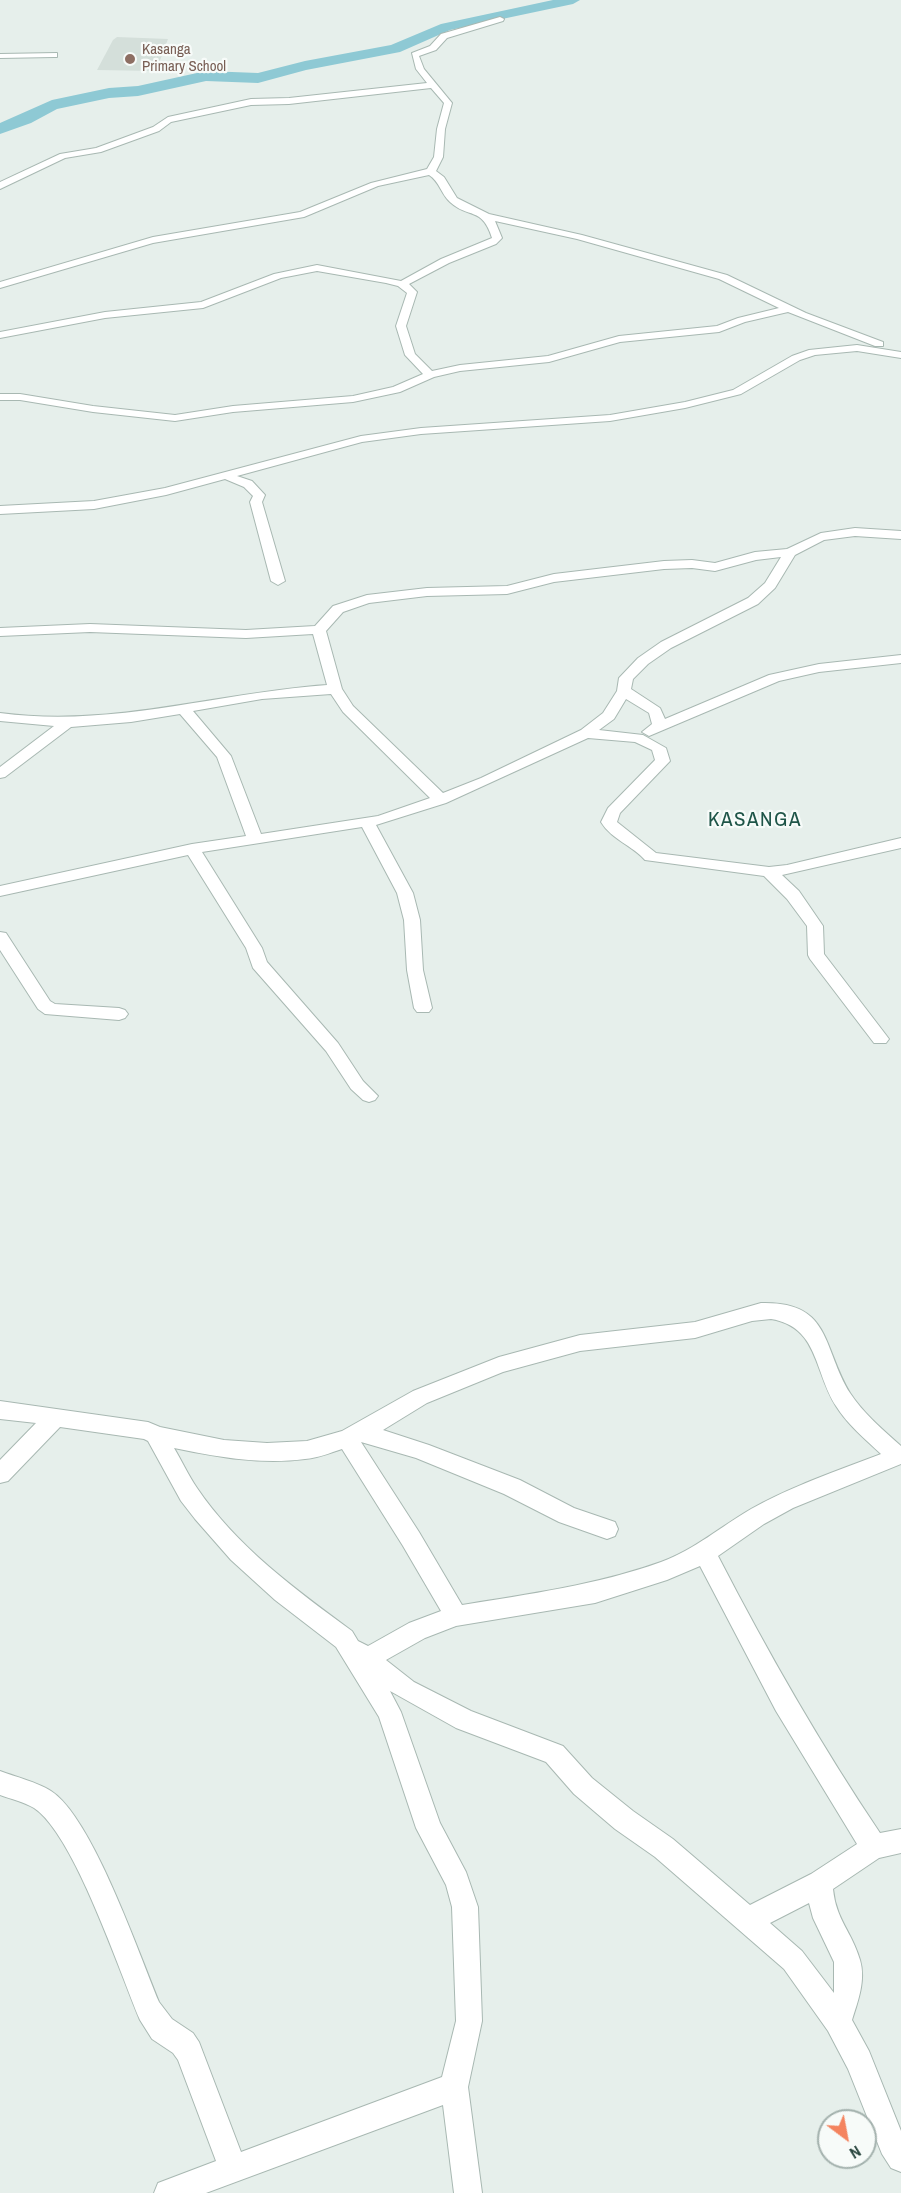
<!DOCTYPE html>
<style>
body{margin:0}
#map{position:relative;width:901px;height:2193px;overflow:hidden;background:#e6efeb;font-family:"Archivo Narrow",sans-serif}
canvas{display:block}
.north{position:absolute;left:817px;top:2109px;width:60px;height:60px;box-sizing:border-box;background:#f7fbf9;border:2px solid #a3b1ad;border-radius:50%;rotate:148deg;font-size:16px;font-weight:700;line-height:24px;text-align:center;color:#24423a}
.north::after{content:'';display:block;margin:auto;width:21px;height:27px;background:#f4845f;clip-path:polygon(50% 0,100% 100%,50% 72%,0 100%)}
</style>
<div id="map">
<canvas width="901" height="2193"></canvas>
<div class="north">N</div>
</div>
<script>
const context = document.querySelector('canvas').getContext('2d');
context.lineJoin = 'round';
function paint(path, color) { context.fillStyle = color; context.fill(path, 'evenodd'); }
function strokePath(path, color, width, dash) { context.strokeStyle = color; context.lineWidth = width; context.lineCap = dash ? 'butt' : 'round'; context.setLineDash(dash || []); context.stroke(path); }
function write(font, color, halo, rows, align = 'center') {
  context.font = font + ' "Archivo Narrow",sans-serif'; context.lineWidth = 4.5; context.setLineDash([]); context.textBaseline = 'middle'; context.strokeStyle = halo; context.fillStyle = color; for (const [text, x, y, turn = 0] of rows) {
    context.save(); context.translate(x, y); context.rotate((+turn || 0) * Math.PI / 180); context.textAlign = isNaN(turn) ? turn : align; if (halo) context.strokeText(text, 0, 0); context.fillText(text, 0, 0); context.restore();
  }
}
const built = new Path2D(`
 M117,37L168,39L156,71L97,70L113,40Z`);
const river = new Path2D(`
 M553,0H580L573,4L450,30L400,52L306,70L258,83L206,81L138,96L109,98L57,109L31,123L0,134V123L52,100L109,88L138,86L206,71L258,73L305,61L391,45L441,24Z`);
const minor = new Path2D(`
 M500,17L504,19L503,21L447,38L436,50L419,56L424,69L452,103L445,129L443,157L436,171L444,177L457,198L489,214L582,235L727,275L806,313L883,342V346H875L788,312L745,322L719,332L620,342L549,362L460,371L434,377L400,392L353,402L233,412L175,421L93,412L20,400H0V394H20L93,406L175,415L233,406L353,396L393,387L423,374L405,355L396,326L407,293L398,286L386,283L317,271L281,278L203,308L105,318L0,338V332L105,312L201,302L274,274L317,265L401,281L441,259L492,238C482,206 468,219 450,202C441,194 440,182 429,175L378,186L304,217L153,243L0,288V282L153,237L300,212L371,183L427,169L434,157L437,129L444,103L431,88L289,104L251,105L171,122L159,131L101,152L65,158L0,189V182L60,154L96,148L153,127L168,117L251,99L289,98L427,83L416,69L412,53L430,46L441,34ZM495,221L577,239L719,279L779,308L738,318L717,326L619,336L548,356L460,365L432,371L415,354L406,326L417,292L409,284L449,263L496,244L502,238Z
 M57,53V57H54L0,58V54Z
 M857,345L901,352V358L857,351L815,355L800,360L741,394L685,408L610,421L421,434L362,442L237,476L252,481L265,495L262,502L285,581L278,585L271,581L250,502L253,496L244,487L225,479L166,495L94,509L0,514V506L94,501L165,488L361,436L421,428L610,415L685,402L733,390L792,356L809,350Z
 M855,528L901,531V539L855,536L824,540L795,555L775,588L758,604L671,648L648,664L633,679L631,689L660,708L665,719L769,675L819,664L901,655V663L819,672L779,681L649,736L642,732L652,724L649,713L626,699L614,719L599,730L643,735L666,748L670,761L620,813L617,822L656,853L769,867L787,865L901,838V848L782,875L799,891L823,926L824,954L886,1035L889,1039L886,1043H874L810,959L808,955L807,926L787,899L764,876L645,860C633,846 611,839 601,822L608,808L655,760L652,750L635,742L588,738L446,803L376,825L413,893L420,920L423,970L432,1008L429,1012H417L414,1008L407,970L404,920L397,893L362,827L202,852L262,948L267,962L338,1043L363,1081L378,1096L375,1100L369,1102L363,1100L351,1089L326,1051L253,968L246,948L188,855L0,896V886L192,844L246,836L217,757L180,714L131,722L71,727L5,777L0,778V767L54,726L0,721V713C113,728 215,693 327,685L313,634L246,638L90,632L0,636V628L90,624L246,630L315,626L333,606L367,595L427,588L507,586L554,574L664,561L692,560L715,563L755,552L787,549L821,533ZM781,557L765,583L748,598L661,642L638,658L619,678L617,691L603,713L581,730L481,778L443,793L353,706L342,689L326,631L343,612L369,603L427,596L507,594L554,582L664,569L692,568L715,571L756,560ZM331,694L343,712L430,798L378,816L261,834L231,756L193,711L262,699Z
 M0,932L6,933L50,1001L55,1004L119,1008L125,1010L128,1014L125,1018L119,1020L45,1014L38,1009L0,950Z
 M761,1303C832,1301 822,1348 850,1393C863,1413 883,1430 901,1446V1464L793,1508L764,1524L718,1556C767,1651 820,1744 880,1833L901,1829V1853L879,1858L833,1889C836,1920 852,1932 860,1960C866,1980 858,2001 852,2020L869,2051L901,2131V2172L891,2168L882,2154L848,2069L828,2031L784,1969L655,1857L615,1829L574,1794L546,1762L456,1728L390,1691L401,1712L440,1823L466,1872L478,1907L482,2021L468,2087L482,2193H454L443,2105L206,2193H154L158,2183L216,2161L178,2060L173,2053L152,2039L140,2020C120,1973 74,1834 34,1808C24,1802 11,1799 0,1795V1771C16,1777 37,1782 51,1791C92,1817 139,1954 159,2002L172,2019L193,2033L199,2042L241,2152L442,2077L456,2021L452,1907L446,1885L416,1828L379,1717L336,1647L275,1600L231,1560L195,1519L181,1501L148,1441L144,1439L60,1427L8,1481L0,1483V1460L36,1423L0,1419V1401L148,1422L160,1427L224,1440L267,1443L307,1441L342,1431L413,1391L499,1357L580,1335L695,1322ZM771,1319C819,1327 814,1372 836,1406C848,1425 865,1439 881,1454C837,1471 792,1486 751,1509C720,1527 696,1549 661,1562C597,1585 529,1594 462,1605L419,1532L361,1442L416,1458L504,1494L559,1522L607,1539L615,1536L618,1529L615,1522L574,1508L520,1480L429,1445L383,1430L427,1403L503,1372L580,1351L695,1338L752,1321ZM174,1448C218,1457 261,1465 305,1459C318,1458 330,1453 342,1449L403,1546L441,1611L409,1623L368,1646L358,1641L352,1631C296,1590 237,1547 197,1488C188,1475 182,1461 174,1448ZM700,1566L776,1711L857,1844L811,1874L750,1905L673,1839L633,1811L592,1778L563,1746L471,1711L414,1682L386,1660L425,1638L456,1626L595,1603L667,1580ZM809,1903L813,1918L834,1962V1993L802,1951L770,1923Z`);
const markers = [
 [130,59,6,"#8d6e63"]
];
const farEducationnames = [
 ["Kasanga",142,50],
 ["Primary School",142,67]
];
const quarterNames = [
 ["KASANGA",755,820]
];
paint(built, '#d4dfda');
paint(river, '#8ec9d4');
strokePath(minor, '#a8b8b2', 2);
paint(minor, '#fff');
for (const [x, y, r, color] of markers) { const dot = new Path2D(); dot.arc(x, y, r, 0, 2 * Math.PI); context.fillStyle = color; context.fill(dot); strokePath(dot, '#f7fbf9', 2); }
write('15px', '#785e54', '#f7fbf9', farEducationnames, 'left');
context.letterSpacing = '1.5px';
write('21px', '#1f5548', '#f7fbf9', quarterNames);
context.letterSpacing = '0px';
</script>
